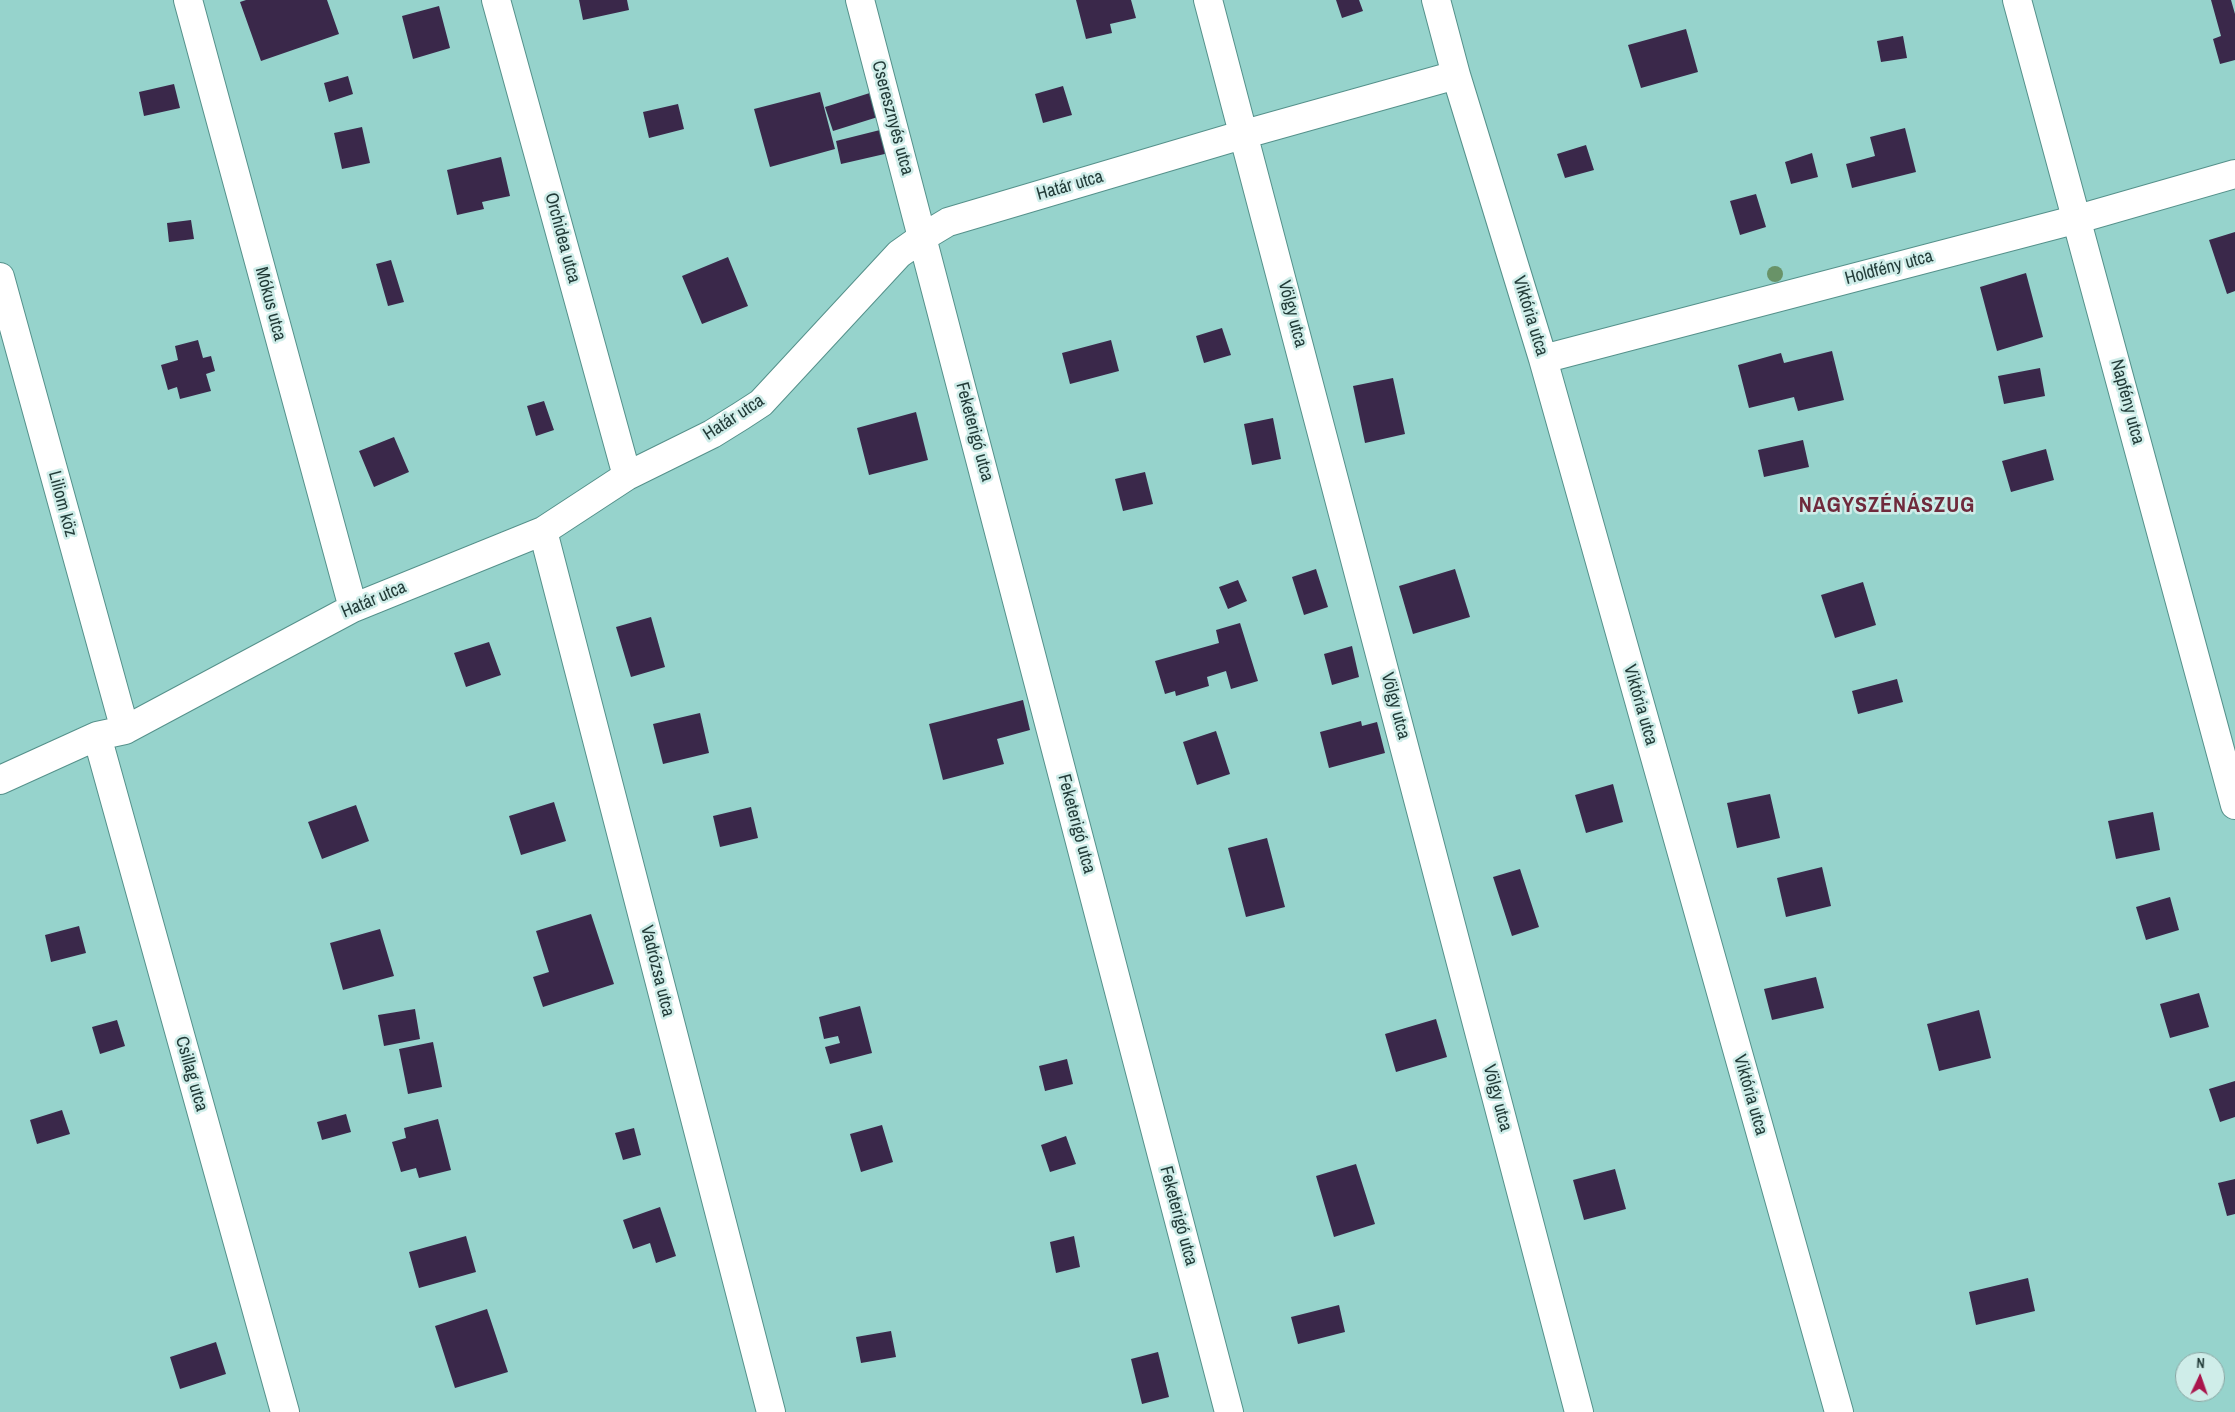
<!DOCTYPE html>
<meta charset="utf-8">
<style>
body{margin:0}
#map{position:relative;width:2235px;height:1412px;overflow:hidden;background:#96d3cc;font-family:"Archivo Narrow",sans-serif}
canvas{display:block}
.north{position:absolute;left:2175px;top:1352px;width:50px;height:50px;box-sizing:border-box;background:#cfede9;border:1px solid #8aa6a3;border-radius:50%;rotate:3deg;font-size:14px;font-weight:700;line-height:20px;text-align:center;color:#233c39}
.north::after{content:'';display:block;margin:auto;width:18px;height:22px;background:#a9154c;clip-path:polygon(50% 0,100% 100%,50% 72%,0 100%)}
</style>
<div id="map">
<canvas width="2235" height="1412"></canvas>
<div class="north">N</div>
</div>
<script>
const context = document.querySelector('canvas').getContext('2d');
context.lineJoin = 'round';
function paint(path, color) { context.fillStyle = color; context.fill(path, 'evenodd'); }
function strokePath(path, color, width, dash) { context.strokeStyle = color; context.lineWidth = width; context.lineCap = dash ? 'butt' : 'round'; context.setLineDash(dash || []); context.stroke(path); }
function write(font, color, halo, rows, align = 'center') {
  context.font = font + ' "Archivo Narrow",sans-serif'; context.lineWidth = 5; context.setLineDash([]); context.textBaseline = 'middle'; context.strokeStyle = halo; context.fillStyle = color; for (const [text, x, y, turn = 0] of rows) {
    context.save(); context.translate(x, y); context.rotate((+turn || 0) * Math.PI / 180); context.textAlign = isNaN(turn) ? turn : align; if (halo) context.strokeText(text, 0, 0); context.fillText(text, 0, 0); context.restore();
  }
}
const building = new Path2D(`
 M246,0H327L339,34L261,61L240,2Z
 M579,0H627L629,10L583,20Z
 M1076,0H1131L1136,18L1110,24L1112,33L1086,39Z
 M1336,0H1359L1363,11L1342,18Z
 M2211,0H2231L2235,14V60L2220,64L2213,39L2221,36Z
 M439,6L450,48L413,59L402,16Z
 M1686,29L1698,72L1641,88L1628,45Z
 M1903,36L1907,58L1881,62L1877,41Z
 M348,76L353,94L329,102L324,83Z
 M174,84L180,108L144,116L139,92Z
 M1063,86L1072,115L1043,123L1035,94Z
 M820,92L835,149L770,167L754,109Z
 M873,92L881,116L833,131L825,107Z
 M678,104L684,129L649,138L643,112Z
 M362,127L370,163L342,169L334,133Z
 M1905,128L1916,172L1852,188L1846,164L1875,156L1870,137Z
 M884,129L889,153L841,164L836,141Z
 M1586,145L1594,170L1565,178L1557,154Z
 M1812,153L1818,177L1791,184L1785,162Z
 M501,157L510,196L482,202L484,209L457,215L447,170Z
 M1756,194L1766,227L1740,235L1730,201Z
 M191,220L194,239L169,242L167,223Z
 M2235,232V291L2227,294L2209,240Z
 M728,257L748,306L702,324L682,276Z
 M391,260L404,302L388,306L376,264Z
 M2026,273L2043,337L1997,351L1980,287Z
 M1222,328L1231,355L1204,363L1196,336Z
 M198,340L203,358L211,356L215,371L206,374L211,391L180,399L177,387L168,390L161,365L178,360L175,346Z
 M1111,340L1119,371L1070,384L1062,353Z
 M1832,351L1844,400L1798,411L1794,397L1749,408L1738,365L1781,353L1784,363Z
 M2040,368L2045,396L2004,404L1998,376Z
 M1393,378L1405,434L1365,443L1353,386Z
 M544,401L554,430L536,436L527,406Z
 M916,412L928,460L869,475L857,428Z
 M1273,418L1281,459L1252,465L1244,424Z
 M394,437L409,472L374,487L359,451Z
 M1803,440L1809,467L1764,477L1758,450Z
 M2046,449L2054,480L2011,492L2002,461Z
 M1145,472L1153,504L1123,511L1115,479Z
 M1316,569L1328,607L1304,615L1292,577Z
 M1455,569L1470,617L1413,634L1399,586Z
 M1238,580L1247,601L1228,609L1219,587Z
 M1863,582L1876,625L1835,638L1821,595Z
 M651,617L665,667L631,677L616,627Z
 M1240,623L1258,681L1231,689L1226,671L1207,677L1209,686L1176,696L1175,691L1165,694L1155,661L1219,643L1216,630Z
 M489,642L501,675L466,687L454,653Z
 M1352,646L1359,677L1332,685L1324,654Z
 M1897,679L1903,702L1858,714L1852,691Z
 M1023,700L1030,730L997,739L1004,764L943,780L929,724Z
 M700,713L709,753L663,764L653,724Z
 M1361,721L1362,726L1377,722L1385,753L1329,768L1320,732Z
 M1216,731L1230,774L1197,785L1183,742Z
 M1613,784L1623,822L1586,833L1575,795Z
 M1770,794L1780,838L1737,848L1727,803Z
 M554,802L566,841L521,855L509,816Z
 M356,805L369,841L322,859L308,822Z
 M751,807L758,838L720,847L713,816Z
 M2153,812L2160,850L2116,859L2108,821Z
 M1267,838L1285,907L1246,917L1228,848Z
 M1822,867L1831,906L1786,917L1777,878Z
 M1520,869L1539,927L1512,936L1493,877Z
 M2170,897L2179,930L2146,940L2136,907Z
 M591,914L614,984L543,1007L533,977L549,972L536,931Z
 M79,926L86,953L51,962L45,935Z
 M380,929L394,976L343,990L330,943Z
 M1816,977L1824,1008L1772,1020L1764,989Z
 M2199,993L2209,1027L2170,1038L2160,1004Z
 M860,1006L872,1053L830,1064L825,1047L840,1043L838,1036L824,1039L819,1017Z
 M415,1009L420,1039L384,1046L378,1015Z
 M1979,1010L1991,1058L1939,1071L1927,1024Z
 M1436,1019L1447,1057L1396,1072L1385,1034Z
 M117,1020L125,1046L100,1054L92,1027Z
 M433,1042L442,1087L408,1094L399,1049Z
 M1067,1059L1073,1084L1045,1091L1039,1066Z
 M2235,1081V1117L2220,1122L2209,1089Z
 M62,1110L70,1134L37,1144L30,1120Z
 M346,1114L351,1132L322,1140L317,1122Z
 M438,1119L451,1170L419,1178L416,1168L401,1172L392,1142L406,1138L404,1128Z
 M882,1125L893,1162L861,1172L850,1134Z
 M634,1128L641,1155L623,1160L615,1133Z
 M1066,1136L1076,1164L1050,1172L1041,1145Z
 M1356,1164L1375,1224L1334,1237L1316,1176Z
 M1615,1169L1626,1209L1584,1220L1573,1180Z
 M2235,1179V1214L2227,1216L2218,1183Z
 M660,1207L676,1256L656,1263L650,1243L633,1249L623,1220Z
 M466,1236L476,1272L419,1288L409,1252Z
 M1074,1236L1080,1267L1056,1273L1050,1242Z
 M2028,1278L2035,1311L1976,1325L1969,1292Z
 M1339,1305L1345,1332L1298,1344L1291,1317Z
 M487,1309L508,1372L455,1388L435,1326Z
 M891,1331L896,1357L861,1363L856,1337Z
 M216,1342L226,1374L180,1389L170,1357Z
 M1158,1352L1169,1397L1142,1404L1131,1359Z`);
const minor = new Path2D(`
 M188,0L353,608
 M496,0L627,476
 M860,0L1229,1412
 M1208,0L1579,1412
 M1436,0L1456,75L1543,359L1839,1412
 M2017,0L2235,805
 M0,277L125,730
 M1543,359L2078,219L2235,174
 M543,531L771,1412
 M97,736L285,1412
 M0,780L97,736L125,730L353,608L543,531L627,476L712,434L741,416L761,403L899,254L923,237L948,222L1245,134L1456,75`);
const trees = [
 [1775,274]
];
const streetNames = [
 ["Cseresznyés utca",892,118,75],
 ["Határ utca",1070,186,-16],
 ["Orchidea utca",562,238,75],
 ["Holdfény utca",1889,268,-15],
 ["Mókus utca",270,304,75],
 ["Völgy utca",1292,314,75],
 ["Viktória utca",1530,316,73],
 ["Napfény utca",2127,402,75],
 ["Határ utca",734,418,-33],
 ["Feketerigó utca",974,432,75],
 ["Liliom köz",62,504,75],
 ["Határ utca",374,600,-23],
 ["Viktória utca",1640,705,74],
 ["Völgy utca",1395,706,75],
 ["Feketerigó utca",1076,824,75],
 ["Vadrózsa utca",657,971,76],
 ["Csillag utca",191,1074,74],
 ["Viktória utca",1750,1095,74],
 ["Völgy utca",1497,1098,75],
 ["Feketerigó utca",1178,1216,75]
];
const districtNames = [
 ["NAGYSZÉNÁSZUG",1887,506]
];
paint(building, '#3a284a');
strokePath(minor, '#55918b', 30);
strokePath(minor, '#fff', 28);
context.fillStyle = '#699368';
for (const [x, y] of trees) { context.beginPath(); context.arc(x, y, 8, 0, 2 * Math.PI); context.fill(); }
write('18px', '#233c39', '#cfede9', streetNames);
context.letterSpacing = '1px';
write('bold 22px', '#6f2a3c', '#cfede9', districtNames);
context.letterSpacing = '0px';
</script>
